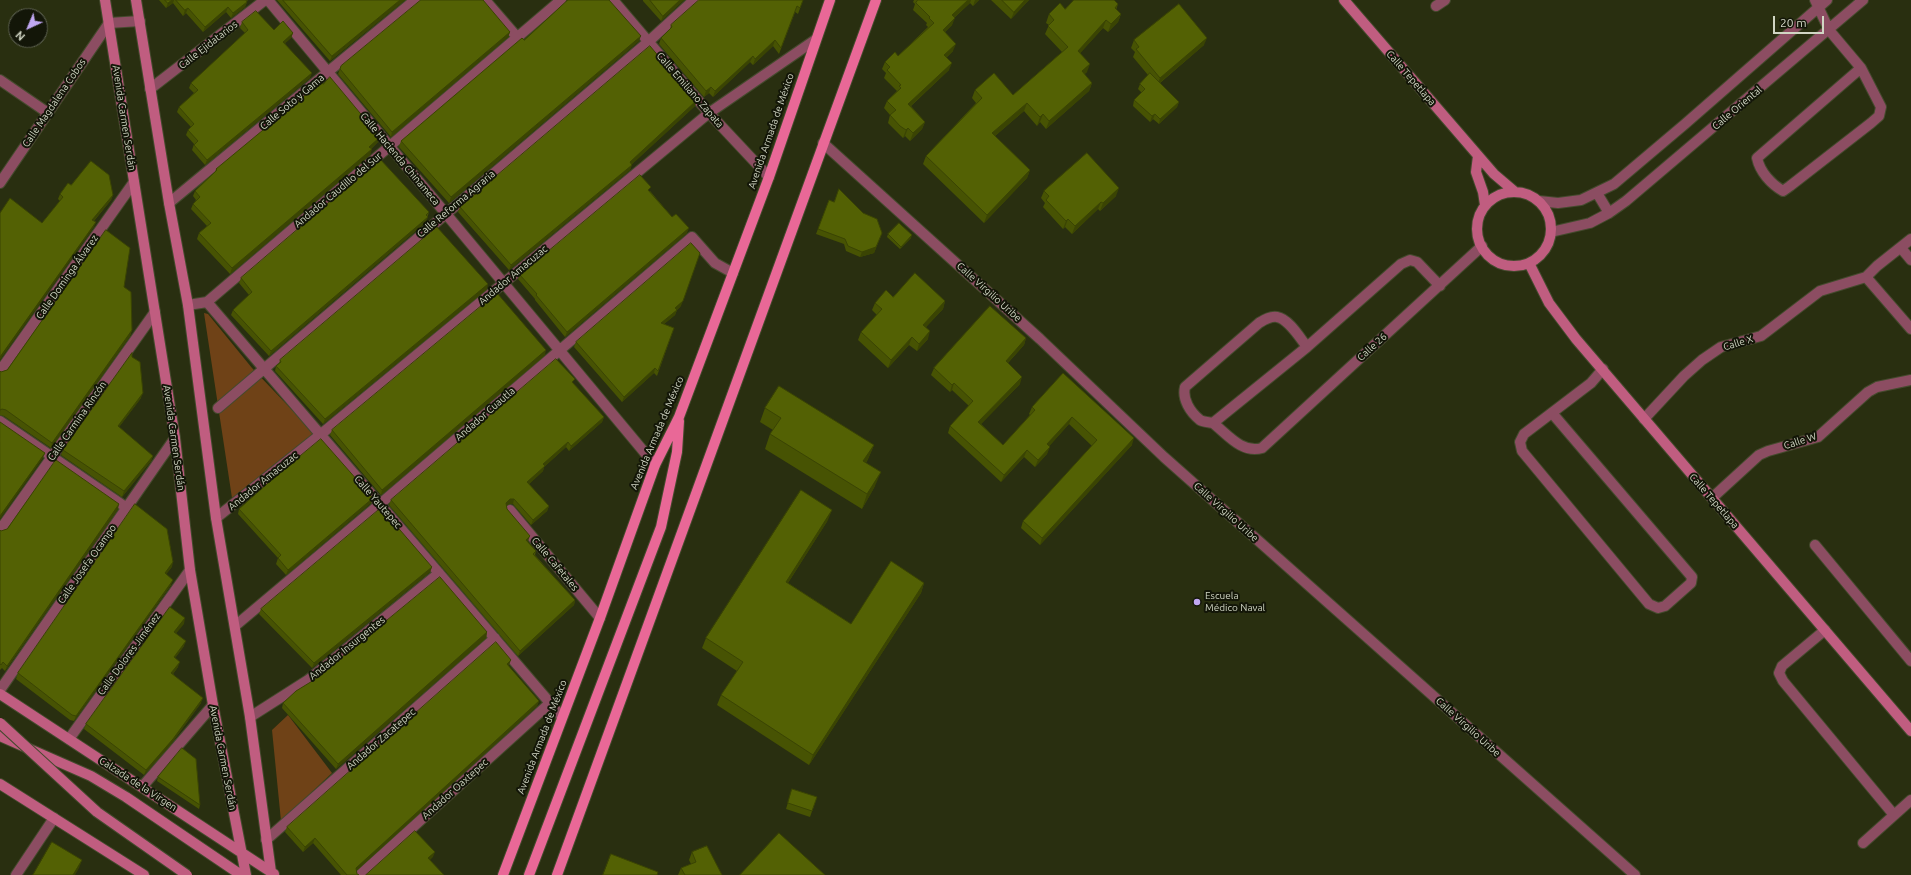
<!DOCTYPE html>
<meta charset="utf-8">
<style>
body{margin:0}
#map{position:relative;width:1911px;height:875px;overflow:hidden;background:#292f10;font-family:Ubuntu,sans-serif}
canvas{display:block}
.north{position:absolute;left:8px;top:8px;width:40px;height:40px;box-sizing:border-box;background:#131608;border:1px solid #5f6353;border-radius:50%;rotate:224deg;font-size:11px;font-weight:700;line-height:16px;text-align:center;color:#d1d6c4}
.north::after{content:'';display:block;margin:auto;width:14px;height:18px;background:#c1a8f3;clip-path:polygon(50% 0,100% 100%,50% 72%,0 100%)}
.scale{position:absolute;left:1773px;top:16px;width:51px;height:18px;box-sizing:border-box;border:2px solid #d1d6c4;border-top:0;padding-left:5px;font-size:12px;line-height:14px;white-space:nowrap;color:#d1d6c4;-webkit-text-stroke:3px #131608;paint-order:stroke}
</style>
<div id="map">
<canvas width="1911" height="875"></canvas>
<div class="north">N</div>
<div class="scale">20 m</div>
</div>
<script>
const context = document.querySelector('canvas').getContext('2d');
context.lineJoin = 'round';
function paint(path, color) { context.fillStyle = color; context.fill(path, 'evenodd'); }
function strokePath(path, color, width, dash) { context.strokeStyle = color; context.lineWidth = width; context.lineCap = dash ? 'butt' : 'round'; context.setLineDash(dash || []); context.stroke(path); }
function write(font, color, halo, rows, align = 'center') {
  context.font = font + ' Ubuntu,sans-serif'; context.lineWidth = 4; context.setLineDash([]); context.textBaseline = 'middle'; context.strokeStyle = halo; context.fillStyle = color; for (const [text, x, y, turn = 0] of rows) {
    context.save(); context.translate(x, y); context.rotate((+turn || 0) * Math.PI / 180); context.textAlign = isNaN(turn) ? turn : align; if (halo) context.strokeText(text, 0, 0); context.fillText(text, 0, 0); context.restore();
  }
}
const green = new Path2D(`
 M204,313L208,314L252,368L314,433L232,498Z
 M288,715L332,773L281,821L272,730Z`);
const street = new Path2D(`
 M268,0L655,465
 M485,0L517,37
 M613,0L709,113L769,177
 M1815,0L1829,30L1861,68L1881,107L1879,116L1871,123L1790,186L1783,191C1771,184 1760,172 1757,158L1861,68
 M1436,6L1445,0
 M0,80L48,113
 M150,89L265,0
 M823,143L1040,339L1164,457L1635,875
 M0,183L109,23L140,21
 M1597,193L1609,213
 M1539,201L1558,203L1581,200L1614,184L1685,124L1827,0
 M169,203L415,0
 M1551,232L1590,223L1609,213L1626,201L1863,0
 M1901,248L1911,260
 M1866,277L1911,329
 M207,302L561,0
 M188,305L207,302L562,717
 M1307,347C1300,338 1289,319 1277,317C1270,316 1264,320 1259,323L1185,387C1182,399 1190,412 1200,420C1203,422 1209,422 1213,423L1307,347L1401,264L1410,260L1417,262L1440,286
 M0,371L134,182
 M218,408L648,42L694,0
 M1552,413L1692,577L1691,583L1665,606L1658,608L1649,604L1522,451L1520,442L1524,434L1591,383L1603,369
 M1644,419L1684,376L1702,360L1721,347L1761,336L1820,291L1866,277L1877,266L1911,239
 M0,421L127,508
 M1213,423C1227,434 1242,454 1262,448L1482,246
 M1712,498L1759,455L1768,451L1818,437L1868,392L1877,387L1911,380
 M510,510L600,618
 M216,518L320,435L709,113L815,40
 M0,530L155,312
 M1815,545L1911,661
 M235,626L380,504L692,237L715,263L733,273
 M1825,630L1782,666L1779,673L1783,681L1894,815
 M0,690L175,438
 M250,717L308,680L439,573
 M69,739L190,570
 M142,787L213,705
 M266,840L495,638
 M1863,843L1911,800
 M16,875L54,818
 M360,875L550,703`);
const secondary = new Path2D(`
 M105,0L175,438L190,570L213,705L246,875
 M136,0L169,203L188,305L216,518L250,717L271,872
 M1344,0L1494,174L1514,191
 M1478,156L1476,172L1483,192L1485,205
 M1477 229a37 37 0 1 1 74 0a37 37 0 1 1-74 0Z
 M1529,263L1549,303L1576,339L1911,731
 M0,694L274,874
 M0,736L91,776L126,797L241,875
 M0,784L144,875`);
const primary = new Path2D(`
 M503,875L600,618L655,465L679,417L769,177L830,0
 M529,875L661,527L677,452L679,421
 M557,875L876,0`);
const secondaryBridge = new Path2D(`
 M0,723L97,812L187,875`);
const wall = new Path2D(`
 M159,0H248L247,1V2L245,7L231,18L226,12L203,32L186,13L183,16L173,3L166,8Z
 M277,0H405L330,61Z
 M643,0H684L661,21L643,1Z
 M803,0L798,14L795,12L779,54L773,46L753,65L750,62L713,97L709,93L704,97L659,44L661,38L670,29L671,25Z
 M914,0H979L973,6L970,3L954,18L952,25L945,32L953,51L947,57L949,70L911,106L925,122L922,129L910,141L905,136L903,138L888,123L890,115L884,108L887,101L897,91L884,78L886,73L882,69L885,62L898,56L928,27L926,25L927,23L913,10L915,4L913,2Z
 M991,0H1029L1011,19Z
 M1118,4L1116,10L1121,14L1118,22L1108,32L1103,28L1080,53L1087,72L1084,74L1092,83L1089,91L1046,129L1040,122L1037,126L1024,111L995,136L1030,170L1027,178L984,223L923,164L926,156L976,103L972,98L975,90L1013,95L1062,52L1045,34L1049,25L1046,23L1049,14L1065,9Z
 M242,22L274,30L293,33L291,38L285,43L310,78L205,165L192,150L194,144L186,135L188,130L191,127L177,112L179,107L194,93L189,88L191,83L245,33L240,28Z
 M510,32L508,37L391,137L338,74L341,66Z
 M524,40L639,41L449,203L399,147L401,141Z
 M1134,40L1204,45L1160,83L1179,102L1177,107L1159,124L1153,119L1150,122L1133,106L1134,100L1142,93L1138,89L1140,84L1148,75L1133,57L1135,52L1131,48Z
 M696,101L695,106L632,164L630,170L509,270L458,212L460,207Z
 M380,137L378,142L371,149L370,155L230,274L197,239L199,233L207,226L191,209L193,204L196,200L193,196L195,191L215,172L216,169Z
 M71,185L113,195L111,200L94,221V227L42,223L60,201L58,199L60,194Z
 M650,191L672,217L687,233L565,337L535,300V299L518,279L520,275Z
 M1044,191L1116,196L1100,211L1098,209L1072,234L1065,227L1063,229L1043,207L1045,203L1041,198Z
 M829,200L882,233L874,253L860,257L846,251L844,244L816,234Z
 M429,212L426,222L269,356L231,315L233,310L249,295L239,283L241,278Z
 M888,234L911,238L900,249L887,237Z
 M124,287L132,330L130,336L51,448L4,416L0,415L1,372L7,370Z
 M487,289L323,424L275,371L276,366L279,364L280,360Z
 M893,297L945,301L943,309L926,327L928,339L917,351L909,345L888,368L858,340L861,332L877,315L872,310L875,303Z
 M681,306L677,310L675,315L664,324L674,328L657,376L654,373L622,402L574,347L576,342Z
 M1026,338L1024,345L1008,363L1020,384L981,424L1003,445L1030,415L1029,414L1032,407L1063,373L1132,445L1040,545L1021,528L1023,521L1092,446L1069,424L1049,446L1047,454L1035,467L1024,457L1001,482L948,433L950,426L969,406L952,390L950,392L931,375L934,368Z
 M545,355L381,495L330,435L332,430Z
 M132,357L141,398L119,427L153,456L151,461L122,497L61,455L63,450Z
 M573,383L604,417L602,422L569,451L566,447L544,467L543,471L529,484L549,506L547,511L531,525L513,504H509L506,506L507,509L528,541L527,542L536,551L535,555L575,600L574,605L518,656L389,505L391,500Z
 M765,408L874,445L868,459L866,463L875,486L862,509L765,449L770,434L773,430L760,422Z
 M373,498L371,503L286,575L276,564L278,558L238,514L239,509Z
 M118,509L5,671L2,668L0,670V530L1,531Z
 M828,520L788,583L851,624L924,583L921,593L809,765L717,705L721,695L737,671L702,648L706,638Z
 M172,567L166,574L171,585L74,721L70,720L16,679L18,673Z
 M432,567L430,572L312,668L259,614L261,609Z
 M184,624L176,633L184,646L175,658L178,667L173,674L201,703L171,744L144,775L84,729L86,724Z
 M487,632L486,638L336,769L282,708L283,703Z
 M509,665L508,666L539,701L537,706L356,871L357,874L359,875H341L313,843L303,852L285,832L287,827Z
 M158,777L200,805L199,809L157,781Z
 M792,789L817,797L810,817L786,809Z
 M692,852L722,875H678L681,868L691,864L689,860Z`);
const shadedWall = new Path2D(`
 M172,0H174L173,3L166,8L168,3Z
 M400,0H405L330,61L332,56Z
 M680,0H684L661,21L663,16Z
 M968,0H971L970,3L949,22L952,15Z
 M975,0H979L973,6Z
 M1025,0H1029L1011,19L1014,12Z
 M247,2L245,7L231,18L233,13Z
 M228,7L226,12L203,32L205,27Z
 M188,8L186,13L183,16L185,10Z
 M1121,14L1118,22L1108,32L1111,24Z
 M955,18L952,25L940,37L943,30Z
 M1106,20L1103,28L1075,59L1078,51Z
 M510,32L508,37L391,137L392,132Z
 M293,33L291,38L281,47L283,42Z
 M641,36L639,41L449,203L451,197Z
 M1207,38L1204,45L1157,85L1160,78Z
 M775,40L773,46L753,65L755,59Z
 M956,44L953,51L941,62L944,55Z
 M753,56L750,62L713,97L715,91Z
 M952,63L949,70L905,111L908,104Z
 M1090,64L1087,72L1079,80L1082,71Z
 M312,73L310,78L205,165L207,160Z
 M1092,83L1089,91L1046,129L1049,121Z
 M711,87L709,93L704,97L706,91Z
 M696,101L695,106L628,168L630,162Z
 M1179,102L1177,107L1159,124L1160,119Z
 M1027,103L1024,111L989,141L992,133Z
 M1043,114L1040,122L1037,126L1040,117Z
 M1155,114L1153,119L1150,122L1152,116Z
 M925,122L922,129L910,141L913,133Z
 M908,128L905,136L903,138L906,130Z
 M380,137L378,142L367,152L369,147Z
 M372,149L370,155L230,274L232,268Z
 M632,165L630,170L509,270L511,265Z
 M1030,170L1027,178L984,223L987,215Z
 M1119,188L1116,196L1100,211L1103,203Z
 M113,195L111,200L90,225L92,220Z
 M1101,202L1098,209L1072,234L1075,226Z
 M428,217L426,222L269,356L271,351Z
 M1068,219L1065,227L1063,229L1066,221Z
 M96,222L94,227L0,360V357Z
 M689,228L687,233L565,337L567,332Z
 M882,233L874,253L860,257L862,252Z
 M912,235L911,238L900,249L901,247Z
 M488,284L487,289L323,424L325,419Z
 M683,301L681,306L673,313L677,310L675,315L659,328L661,323L675,308Z
 M945,301L943,309L920,333L923,325Z
 M132,330L130,336L51,448L52,443Z
 M930,331L928,339L917,351L919,344Z
 M912,337L909,345L888,368L891,360Z
 M1026,338L1024,345L1003,368L1006,361Z
 M546,350L545,355L381,495L382,490Z
 M655,368L654,373L622,402L624,397Z
 M1022,377L1020,384L976,429L978,422Z
 M954,383L952,390L950,392L952,385Z
 M143,393L141,398L116,431L118,426Z
 M604,417L602,422L569,451L571,446Z
 M1072,417L1069,424L1045,451L1047,444Z
 M1134,438L1132,445L1040,545L1042,538Z
 M568,442L566,447L544,467L543,471L525,488L527,482L543,464Z
 M874,445L868,459L858,476L863,461Z
 M1050,447L1047,454L1035,467L1038,460Z
 M1027,450L1024,457L1001,482L1004,475Z
 M45,453L43,458L0,519V516Z
 M153,456L151,461L122,497L124,491Z
 M881,472L875,486L862,509L867,494Z
 M373,498L371,503L286,575L288,570Z
 M510,499H514L513,504H509L504,508L506,503Z
 M119,504L118,509L5,671L7,666Z
 M549,506L547,511L531,525L533,520Z
 M832,510L828,520L782,592L786,582Z
 M530,536L528,541L524,545L526,540Z
 M173,562L172,567L163,578L165,573Z
 M432,567L430,572L312,668L314,663Z
 M173,580L171,585L74,721L76,716Z
 M924,583L921,593L809,765L813,755Z
 M575,600L574,605L518,656L520,651Z
 M185,618L184,624L172,638L174,632Z
 M487,632L486,638L336,769L338,764Z
 M186,641L184,646L172,662L174,657Z
 M511,660L509,665L505,669L507,664Z
 M180,662L178,667L170,678L171,673Z
 M203,698L201,703L171,744L144,775L146,770Z
 M539,701L537,706L354,873L356,868Z
 M315,838L313,843L303,852L305,847Z
 M435,852L433,857L426,864L428,858Z
 M82,860L79,868L75,875H73Z`);
const building = new Path2D(`
 M165,0H172L168,3Z
 M176,0H246L247,2L233,13L228,7L205,27L188,8L185,10Z
 M283,0H400L332,56Z
 M421,0H483L510,32L392,132L340,69L341,66Z
 M568,0H609L641,36L451,197L401,141L522,38L524,40Z
 M650,0H680L663,16Z
 M699,0H803L800,8L797,6L781,48L775,40L755,59L753,56L715,91L711,87L706,91L661,38L672,27L671,25Z
 M918,0H968L952,15L955,18L943,30L956,44L944,55L952,63L908,104L925,122L913,133L908,128L906,130L900,126L890,115L896,110L887,101L901,88L899,86L901,85L887,70L890,67L885,62L895,52L898,56L934,23L929,18L930,17L916,3Z
 M1002,0H1025L1014,12Z
 M1074,0H1114L1118,4L1115,8L1121,14L1111,24L1106,20L1078,51L1090,64L1082,71L1092,83L1049,121L1043,114L1040,117L1027,103L992,133L1030,170L987,215L926,156L982,98L975,90L994,73L1013,95L1068,47L1048,26L1054,20L1049,14L1060,3L1065,9Z
 M1179,4L1207,38L1160,78L1136,49L1139,47L1134,40Z
 M256,11L274,30L283,21L293,33L283,42L312,73L207,160L194,145L198,141L188,130L194,124L179,107L198,90L191,83L248,30L242,22Z
 M650,46L696,101L630,162L632,165L511,265L460,207Z
 M1150,73L1179,102L1160,119L1155,114L1152,116L1134,100L1145,89L1140,84Z
 M330,77L380,137L369,147L372,149L232,268L199,233L211,223L193,204L200,197L195,191L217,170L216,169L321,82L323,84Z
 M1087,153L1119,188L1103,203L1101,202L1075,226L1068,219L1066,221L1046,200L1049,196L1044,191Z
 M380,159L429,212L426,215L428,217L271,351L233,310L252,292L241,278Z
 M91,161L109,175L113,195L92,220L96,222L0,357V213L10,198L42,223L63,197L60,194L68,183L71,185Z
 M640,175L651,187L648,190L672,217L676,214L689,228L567,332L536,295L537,294L520,275Z
 M839,189L863,213L877,219L882,233L876,247L862,252L848,246L845,239L818,229L829,200L834,202Z
 M899,223L912,235L901,247L888,234Z
 M437,227L488,284L325,419L276,366L281,362L280,360Z
 M106,230L130,248L124,287L131,292L132,330L52,443L6,410L2,409L0,410V371L1,372L7,370Z
 M691,243L700,253L683,301L675,308L677,310L661,323L674,328L658,371L655,368L624,397L576,342Z
 M915,273L945,301L923,325L930,331L919,344L912,337L891,360L861,332L882,309L875,303L886,290L893,297Z
 M497,293L546,350L382,490L332,430Z
 M990,306L1026,338L1006,361L1022,377L978,422L1003,445L1035,410L1032,407L1063,373L1134,438L1042,538L1023,521L1097,440L1072,417L1047,444L1050,447L1038,460L1027,450L1004,475L950,426L973,401L954,383L952,385L934,368Z
 M132,353V357L140,362L143,393L118,426L153,456L124,491L63,450Z
 M556,359L575,379L572,382L604,417L571,446L568,442L543,464L545,466L527,482L549,506L533,520L514,499H510L506,503L507,509L530,536L526,540L536,551L533,554L575,600L520,651L391,500Z
 M779,386L874,445L863,461L881,472L867,494L770,434L781,418L765,408Z
 M0,422L45,453L0,516Z
 M321,439L373,498L288,570L278,558L281,555L239,509L277,475Z
 M56,460L119,504L7,666L3,662L1,665L0,664V530L1,531L7,529Z
 M801,490L832,510L786,582L851,624L891,561L924,583L813,755L721,695L743,662L706,638Z
 M135,504L167,529L173,562L165,573L173,580L76,716L72,715L18,673Z
 M381,508L432,567L314,663L261,609Z
 M440,577L487,632L338,764L283,703L296,691L314,680Z
 M170,607L185,618L174,632L186,641L174,657L180,662L171,673L203,698L173,739L146,770L86,724Z
 M496,642L511,660L507,664L539,701L356,868L357,874L359,875H347L315,838L305,847L287,827Z
 M182,748L196,759L200,805L158,777Z
 M792,789L817,797L812,811L788,803Z
 M415,831L435,852L428,858L444,875H366Z
 M779,833L825,875H740Z
 M52,842L82,860L73,875H33Z
 M707,846L722,875H685L681,868L696,862L692,852Z
 M611,854L658,872L657,875H603Z`);
const markers = [
 [1197,602,4,"#c1a8f3"]
];
const streetNames = [
 ["Calle Ejidatarios",208,45,-38],
 ["Calle Tepetlapa",1411,78,49],
 ["Calle Emiliano Zapata",690,90,49],
 ["Calle Soto y Gama",292,102,-40],
 ["Calle Magdalena Cobos",54,103,-56],
 ["Calle Oriental",1737,108,-40],
 ["Avenida Carmen Serdán",124,118,81],
 ["Avenida Armada de México",771,131,-71],
 ["Calle Hacienda Chinameca",400,159,50],
 ["Andador Caudillo del Sur",338,190,-40],
 ["Calle Reforma Agraria",456,204,-40],
 ["Andador Amacuzac",513,275,-40],
 ["Calle Dominga Álvarez",67,277,-55],
 ["Calle Virgilio Uribe",989,292,42],
 ["Calle X",1738,343,-17],
 ["Calle 26",1372,347,-42],
 ["Andador Cuautla",485,414,-41],
 ["Calle Carmina Rincón",77,421,-55],
 ["Avenida Armada de México",657,433,-67],
 ["Avenida Carmen Serdán",174,438,82],
 ["Calle W",1800,441,-18],
 ["Andador Amacuzac",263,481,-39],
 ["Calle Tepetlapa",1714,501,49],
 ["Calle Yautepec",378,502,49],
 ["Calle Virgilio Uribe",1226,512,42],
 ["Calle Josefa Ocampo",87,564,-55],
 ["Calle Cafetales",555,564,50],
 ["Andador Insurgentes",347,648,-39],
 ["Calle Dolores Jiménez",129,654,-54],
 ["Calle Virgilio Uribe",1468,727,42],
 ["Avenida Armada de México",542,737,-69],
 ["Andador Zacatepec",381,739,-41],
 ["Avenida Carmen Serdán",223,758,79],
 ["Calzada de la Virgen",138,784,33],
 ["Andador Oaxtepec",455,789,-42]
];
const poiNames = [
 ["Escuela",1205,596],
 ["Médico Naval",1205,608]
];
paint(green, '#6f4217');
strokePath(street, '#444a2d', 12);
strokePath(secondary, '#444a2d', 12);
strokePath(primary, '#444a2d', 12);
strokePath(street, '#8c4d62', 10);
strokePath(secondary, '#c05d80', 10);
strokePath(primary, '#e96897', 10);
strokePath(secondaryBridge, '#444a2d', 12, []);
strokePath(secondaryBridge, '#c05d80', 10);
paint(wall, '#475303');
paint(shadedWall, '#3a4403');
paint(building, '#536104');
strokePath(building, '#3a4403', 1);
for (const [x, y, r, color] of markers) { const dot = new Path2D(); dot.arc(x, y, r, 0, 2 * Math.PI); context.fillStyle = color; context.fill(dot); strokePath(dot, '#131608', 1.5); }
write('10px', '#d1d6c4', '#131608', streetNames);
write('10px', '#d1d6c4', '#131608', poiNames, 'left');
</script>
